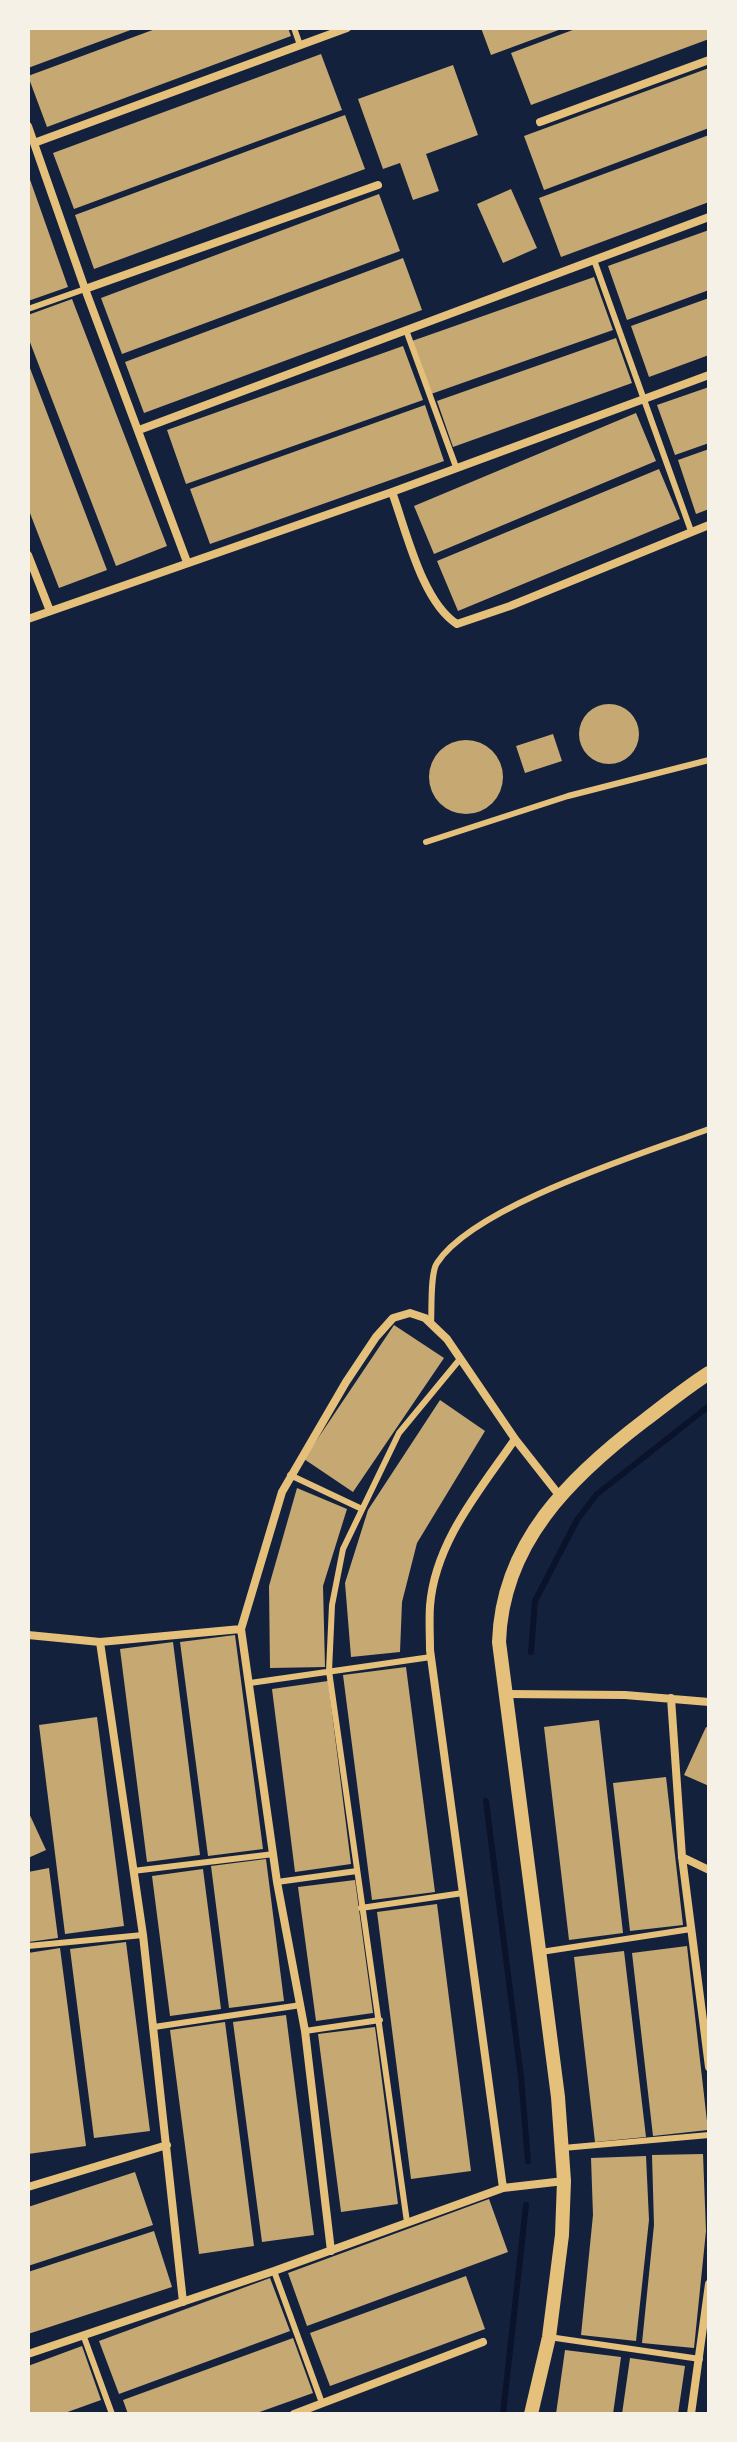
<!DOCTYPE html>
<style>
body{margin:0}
#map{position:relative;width:737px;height:2442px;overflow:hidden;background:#14213d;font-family:Ubuntu,sans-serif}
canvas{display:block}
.frame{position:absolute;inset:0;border:30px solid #f6f1e7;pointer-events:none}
</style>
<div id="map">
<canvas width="737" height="2442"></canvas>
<div class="frame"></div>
</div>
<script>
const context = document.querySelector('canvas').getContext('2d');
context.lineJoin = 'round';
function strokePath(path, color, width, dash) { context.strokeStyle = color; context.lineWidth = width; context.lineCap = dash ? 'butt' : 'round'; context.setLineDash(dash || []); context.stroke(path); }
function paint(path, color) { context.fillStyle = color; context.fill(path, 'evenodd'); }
const stream = new Path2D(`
 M531,1652L535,1601L577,1520L597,1494L709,1406
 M486,1801L521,2077L528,2161
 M503,2414L526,2205`);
const building = new Path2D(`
 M28,28H136L28,68Z
 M158,28H288L291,36L47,127L28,76Z
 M481,28H564L491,55Z
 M578,28H709V39L531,105L511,53Z
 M321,54L342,110L74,209L53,153Z
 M453,65L478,135L426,154L439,191L413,200L400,163L383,169L358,99Z
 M709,68V128L544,190L524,136Z
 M345,115L365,169L94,269L75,215Z
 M709,135V202L561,257L539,198Z
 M28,174L68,287L28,301Z
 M511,189L537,248L503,263L477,204Z
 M379,194L400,251L122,354L101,298Z
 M709,230V290L627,320L608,266Z
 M403,258L422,310L144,413L125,362Z
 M594,277L613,330L431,394L412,341Z
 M709,298V355L649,377L631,326Z
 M72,299L167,546L116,566L28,337V315Z
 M616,338L632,383L453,447L437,401Z
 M403,346L423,400L186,484L167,430Z
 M28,363L107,570L59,588L28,508Z
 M709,387V443L675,455L657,405Z
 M425,405L444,461L210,544L190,489Z
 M636,413L656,461L434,554L414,506Z
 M709,449V509L696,514L678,460Z
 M659,469L680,519L458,611L437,561Z
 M579 734a30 30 0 1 1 60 0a30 30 0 1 1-60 0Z
 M553,734L562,761L525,773L516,746Z
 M429 777a37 37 0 1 1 74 0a37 37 0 1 1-74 0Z
 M394,1325L444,1358L353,1492L304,1459Z
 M440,1400L485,1431L417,1543L402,1602L400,1652L351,1657L345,1583L368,1510Z
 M297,1488L347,1509L323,1586L325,1667L270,1668L269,1586Z
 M235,1635L263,1849L208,1856L180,1642Z
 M173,1642L200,1855L147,1862L120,1649Z
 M406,1667L435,1892L372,1900L343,1675Z
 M328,1681L351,1864L295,1872L272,1689Z
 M97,1717L124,1926L65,1934L39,1725Z
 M599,1720L623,1933L569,1940L544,1727Z
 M706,1727L709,1728V1786L684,1775Z
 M666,1777L683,1925L630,1931L613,1783Z
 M28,1811L46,1850L28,1858Z
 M266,1859L284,2001L229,2008L211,1866Z
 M49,1868L58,1938L28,1942V1872Z
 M203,1869L221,2009L170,2016L152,1876Z
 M355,1880L373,2013L316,2021L298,1887Z
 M437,1904L471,2171L411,2179L377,1912Z
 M126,1942L150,2131L94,2138L70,1949Z
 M687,1946L708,2130L653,2136L632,1953Z
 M60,1948L86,2146L28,2154V1953Z
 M624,1951L646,2137L595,2142L574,1957Z
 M286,2015L314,2235L262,2242L233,2022Z
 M225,2022L254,2246L199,2254L170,2030Z
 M375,2027L398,2204L341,2212L318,2034Z
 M703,2154L706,2231L694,2348L642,2343L654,2225L652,2155Z
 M646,2156L649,2220L636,2341L581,2335L593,2215L591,2158Z
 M135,2172L153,2225L28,2266V2207Z
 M489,2199L508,2252L307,2326L288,2273Z
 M154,2231L172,2287L28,2334V2272Z
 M466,2276L485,2329L330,2386L310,2333Z
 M270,2278L290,2331L119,2394L99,2341Z
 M293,2338L313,2393L254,2414H128L123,2400Z
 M82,2346L101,2400L62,2414H28V2366Z
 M565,2350L621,2357L613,2414H556Z
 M630,2358L685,2366L678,2414H622Z`);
const service = new Path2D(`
 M294,28L300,45
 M594,260L691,531
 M28,309L85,289
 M406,330L456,467
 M426,842L568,796L709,760
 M431,1323C432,1309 430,1273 437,1263C475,1205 642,1154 709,1129
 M290,1475L362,1509
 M250,1683L431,1657
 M133,1871L274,1854
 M277,1882L357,1871
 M361,1908L463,1893
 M28,1946L143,1935
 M541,1952L691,1929
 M154,2027L301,2005
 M305,2031L380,2020
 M563,2148L709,2135
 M407,2222L329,1671L332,1605L343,1549L399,1433L460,1359
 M274,2271L322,2403
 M84,2337L112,2414
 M549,2337L700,2359`);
const minor = new Path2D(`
 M540,122L709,60
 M28,126L85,289L187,562
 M34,143L347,28
 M85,289L378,185
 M139,430L709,217
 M392,492C406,530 422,602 457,624L510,606L709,525
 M28,555L50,611
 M28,619L392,492L709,375
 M28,1635L100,1642L241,1629
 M100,1642L143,1935L183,2302
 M507,1694L625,1695L709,1702
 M671,1698L682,1857L709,2067
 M682,1857L709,1870
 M28,2187L167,2145
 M503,2188L430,1650C430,1636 429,1621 430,1606C435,1542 480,1490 515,1439
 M331,2251L305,2031L277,1882L241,1629L282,1492L346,1382L376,1337L393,1318L410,1313L425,1318L447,1339L515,1439L559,1495
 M28,2354L274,2271L503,2188L564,2181
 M294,2414L483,2342
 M691,2414L709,2284`);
const tertiary = new Path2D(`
 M531,2414L549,2337L562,2235L564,2181L558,2097L499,1642C502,1543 570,1477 645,1420C666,1404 687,1387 709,1373`);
strokePath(stream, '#0b132b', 6);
paint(building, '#c6a872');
strokePath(service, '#e5c07b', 6);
strokePath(minor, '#e5c07b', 8);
strokePath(tertiary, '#e5c07b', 14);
</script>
